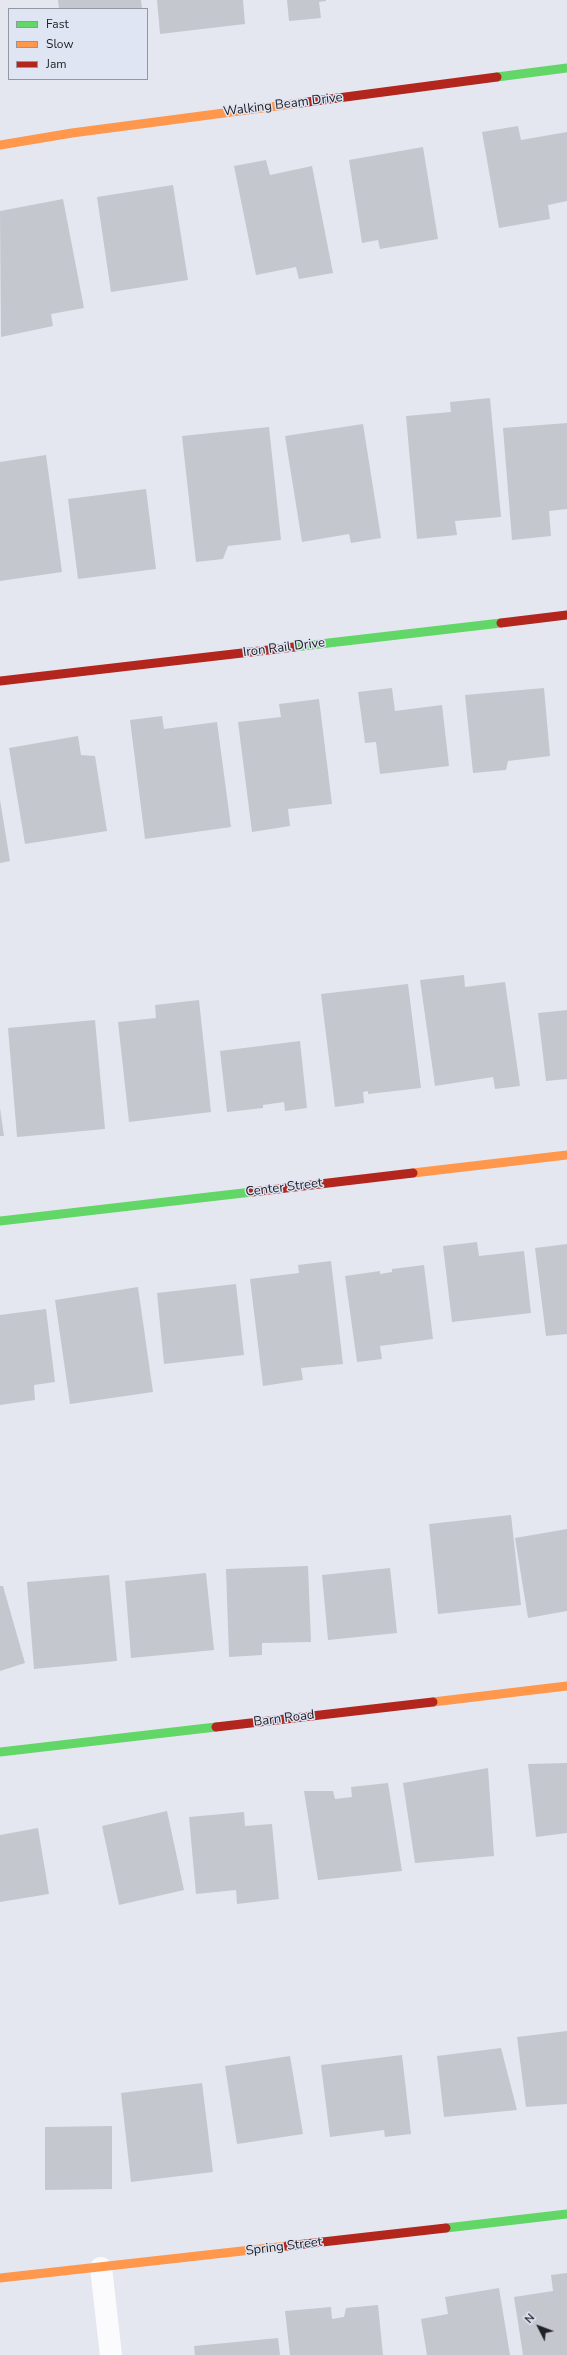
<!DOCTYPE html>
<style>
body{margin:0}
#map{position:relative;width:567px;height:2355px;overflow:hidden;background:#e4e7f0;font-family:"Nunito Sans",sans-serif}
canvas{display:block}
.legend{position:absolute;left:8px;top:8px;width:140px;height:72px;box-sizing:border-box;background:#e0e5f4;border:1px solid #9397a2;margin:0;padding:5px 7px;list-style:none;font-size:12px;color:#202227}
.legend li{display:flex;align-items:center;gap:8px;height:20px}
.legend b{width:20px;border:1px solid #9397a2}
.north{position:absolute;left:519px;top:2307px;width:40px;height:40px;-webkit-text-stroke:3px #e0e5f4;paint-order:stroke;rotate:312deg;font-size:11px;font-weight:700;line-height:16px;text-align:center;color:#202227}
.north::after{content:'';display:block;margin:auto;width:14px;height:18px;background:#202227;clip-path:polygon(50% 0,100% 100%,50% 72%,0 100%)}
</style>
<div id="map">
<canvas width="567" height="2355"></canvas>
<ul class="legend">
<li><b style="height:5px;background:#63d668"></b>Fast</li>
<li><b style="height:5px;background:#ff974d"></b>Slow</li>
<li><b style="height:5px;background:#b3261e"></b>Jam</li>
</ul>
<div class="north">N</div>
</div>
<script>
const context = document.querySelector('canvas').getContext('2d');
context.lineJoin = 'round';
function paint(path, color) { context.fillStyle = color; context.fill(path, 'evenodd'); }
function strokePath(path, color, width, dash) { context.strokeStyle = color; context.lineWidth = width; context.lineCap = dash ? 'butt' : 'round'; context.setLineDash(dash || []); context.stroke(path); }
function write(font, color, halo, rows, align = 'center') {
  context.font = font + ' "Nunito Sans",sans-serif'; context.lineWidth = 3; context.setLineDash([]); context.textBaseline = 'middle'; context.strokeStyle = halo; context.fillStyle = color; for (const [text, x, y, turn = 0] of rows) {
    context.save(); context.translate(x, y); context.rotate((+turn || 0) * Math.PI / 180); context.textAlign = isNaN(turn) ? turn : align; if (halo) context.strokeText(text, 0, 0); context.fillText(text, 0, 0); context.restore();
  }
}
const building = new Path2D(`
 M58,0H141L142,9H59Z
 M157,0H243L245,24L160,34Z
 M287,0H326V1L319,2L321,18L289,21Z
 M518,126L521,140L567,132V201L548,205L550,219L499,228L482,132Z
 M423,147L438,239L380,249L378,240L362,243L349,160Z
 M266,160L270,175L312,166L333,273L299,279L296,267L256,275L234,166Z
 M173,185L188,280L111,292L97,197Z
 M63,199L84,308L51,314L53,326L1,337L0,211Z
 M490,398L501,517L455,521L457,535L417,539L406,416L451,412L450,402Z
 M567,423V509L549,511L551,536L512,540L503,428Z
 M363,424L381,538L351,543L349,534L302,542L285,436Z
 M269,427L281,540L228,546L223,559L196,562L182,436Z
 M46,455L62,572L0,581V462Z
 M146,489L156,569L78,579L68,499Z
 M392,688L395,711L442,705L449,766L380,774L376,742L365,743L358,692Z
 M544,688L550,756L508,761L506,770L473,773L465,695Z
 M319,699L332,804L288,809L290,826L252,832L238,722L281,717L279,704Z
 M162,716L164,729L217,722L231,827L145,839L130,720Z
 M78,736L81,755L95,756L107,831L25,844L9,748Z
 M0,800L10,861L0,863Z
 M464,975L465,987L505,982L520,1086L495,1089L493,1077L435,1086L420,980Z
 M408,984L421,1088L368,1094V1091L363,1092L364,1103L335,1107L321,994Z
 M199,1000L211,1112L129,1122L118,1022L156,1018L155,1005Z
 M567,1010V1079L546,1081L538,1013Z
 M95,1020L105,1129L17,1137L8,1028Z
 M300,1041L307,1108L285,1111L284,1102L263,1105V1108L227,1112L220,1051Z
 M0,1108L4,1136H0Z
 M477,1242L479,1256L524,1251L531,1313L452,1322L443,1246Z
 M567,1244V1334L546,1336L535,1248Z
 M331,1261L343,1364L301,1368L303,1380L263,1386L250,1279L299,1273L298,1265Z
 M424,1265L433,1339L380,1346L382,1359L357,1362L345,1276L380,1271V1274L392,1272V1269Z
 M236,1284L244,1355L164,1364L157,1293Z
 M138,1287L153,1392L70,1404L55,1300Z
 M46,1309L55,1382L34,1385L35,1400L0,1405V1315Z
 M511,1515L521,1605L438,1614L429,1524Z
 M567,1529V1611L528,1618L515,1538Z
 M308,1566L311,1642L262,1643V1655L229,1657L226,1569Z
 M390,1568L397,1633L328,1640L322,1575Z
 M206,1573L214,1650L131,1658L125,1581Z
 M109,1575L117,1661L34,1669L27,1582Z
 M0,1586H3L25,1663L0,1671Z
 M567,1763V1833L536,1837L528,1764Z
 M488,1768L494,1856L415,1863L403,1783Z
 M388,1783L402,1871L318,1880L304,1791H333L335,1799L352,1797L351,1787Z
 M167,1811L184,1890L119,1905L102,1826Z
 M244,1812L245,1826L272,1824L279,1899L237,1904L236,1890L196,1894L189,1817Z
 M38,1828L49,1894L0,1902V1835Z
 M567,2031V2104L526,2107L517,2037Z
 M501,2048L517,2110L444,2117L437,2056Z
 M402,2055L411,2134L385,2137L384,2130L330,2137L321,2065Z
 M290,2056L303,2134L237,2144L225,2066Z
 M202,2083L213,2172L131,2182L121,2093Z
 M112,2126V2189L45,2190V2127Z
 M567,2273V2355H523L514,2297L553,2291L551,2275Z
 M499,2288L510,2355H427L421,2319L448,2314L445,2297Z
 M378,2305L383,2355H290L285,2311L331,2307L332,2319L344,2317L346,2308Z
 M278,2338L280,2355H195L194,2346Z`);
const street = new Path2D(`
 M101,2268L111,2355`);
const fast = new Path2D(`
 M497,77L567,68
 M294,647L501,623
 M0,1221L252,1192
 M0,1752L216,1727
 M446,2228L567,2214`);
const slow = new Path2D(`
 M0,145L72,133L300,103
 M413,1173L567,1155
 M433,1702L567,1686
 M0,2278L287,2246`);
const jam = new Path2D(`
 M300,103L497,77
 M501,623L567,615
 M0,681L294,647
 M252,1192L413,1173
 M216,1727L433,1702
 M287,2246L446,2228`);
const streetNames = [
 ["Walking Beam Drive",283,105,-7],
 ["Iron Rail Drive",284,648,-7],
 ["Center Street",284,1188,-7],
 ["Barn Road",284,1719,-7],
 ["Spring Street",284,2247,-7]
];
paint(building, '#c5c7ce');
strokePath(street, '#fbfbfd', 22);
strokePath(fast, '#63d668', 9);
strokePath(slow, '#ff974d', 9);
strokePath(jam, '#b3261e', 9);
write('13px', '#202227', '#e0e5f4', streetNames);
</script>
